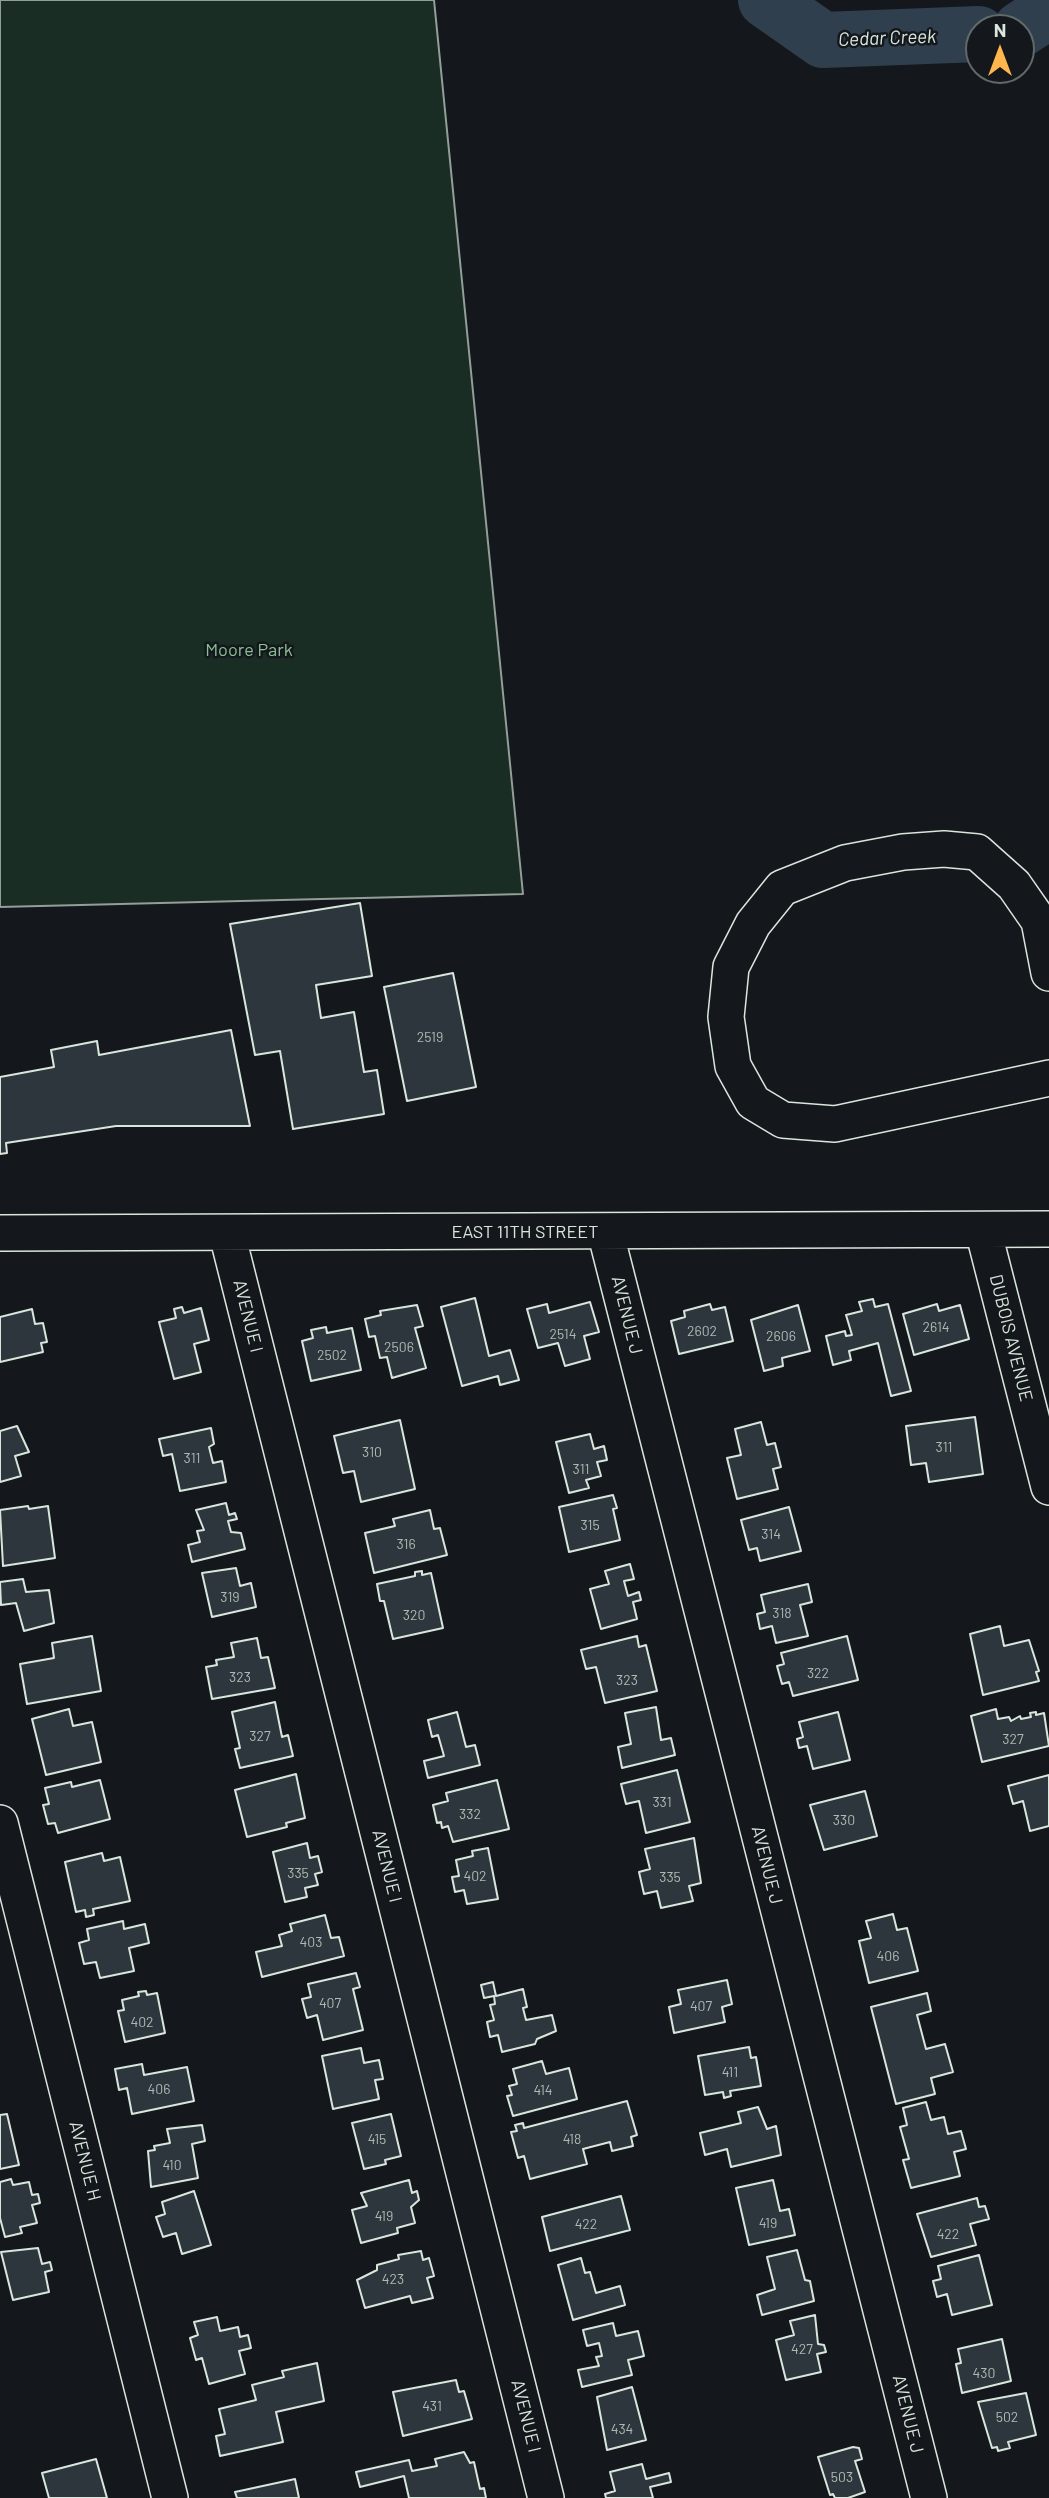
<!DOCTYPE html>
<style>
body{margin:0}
#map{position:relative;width:1049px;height:2498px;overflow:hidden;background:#14181c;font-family:Barlow,sans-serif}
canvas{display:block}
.north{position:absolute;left:965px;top:14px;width:70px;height:70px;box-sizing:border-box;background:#14181c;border:2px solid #626a69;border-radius:50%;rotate:0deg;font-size:19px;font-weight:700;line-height:28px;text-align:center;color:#d8e6dc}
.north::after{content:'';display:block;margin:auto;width:24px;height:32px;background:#ffb74d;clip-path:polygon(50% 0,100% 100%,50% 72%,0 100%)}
</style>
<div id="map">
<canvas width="1049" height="2498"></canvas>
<div class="north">N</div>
</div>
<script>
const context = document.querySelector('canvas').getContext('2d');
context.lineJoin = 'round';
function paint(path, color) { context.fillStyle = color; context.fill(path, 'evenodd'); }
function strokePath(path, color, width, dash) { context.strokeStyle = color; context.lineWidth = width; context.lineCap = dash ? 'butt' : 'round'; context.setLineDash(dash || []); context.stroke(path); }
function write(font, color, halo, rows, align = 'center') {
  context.font = font + ' Barlow,sans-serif'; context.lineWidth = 5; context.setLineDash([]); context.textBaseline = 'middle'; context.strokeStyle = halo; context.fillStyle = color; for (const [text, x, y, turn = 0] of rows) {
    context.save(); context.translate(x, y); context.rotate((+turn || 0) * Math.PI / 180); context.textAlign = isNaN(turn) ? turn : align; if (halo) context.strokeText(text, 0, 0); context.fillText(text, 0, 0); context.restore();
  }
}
const green = new Path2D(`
 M0,0H434L523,894L0,907Z`);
const river = new Path2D(`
 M766,0L823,40L979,34
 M1021,29L1049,11`);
const building = new Path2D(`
 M360,903L372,976L316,985L321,1018L354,1012L364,1072L377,1070L384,1114L293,1129L280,1051L255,1055L230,924Z
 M453,973L476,1087L407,1101L384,987Z
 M231,1030L250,1126H116L6,1143L7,1153L0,1154V1077L54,1067L51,1050L97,1041L99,1055Z
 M475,1298L489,1356L510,1350L519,1380L500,1385L498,1376L462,1386L441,1307Z
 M873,1299L875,1307L888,1304L911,1391L891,1396L878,1343L849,1351L851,1360L833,1365L826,1336L845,1331L846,1336L852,1335L846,1315L862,1311L859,1302Z
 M590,1302L599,1332L584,1336L590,1359L565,1366L558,1343L538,1348L527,1309L547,1304L549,1313Z
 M710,1304L712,1310L725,1307L733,1341L679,1354L671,1321L685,1317L684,1311Z
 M937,1304L939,1311L960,1305L969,1339L914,1355L903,1314Z
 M417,1305L423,1326L415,1328L426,1368L392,1378L387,1357L380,1358L375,1336L369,1337L365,1319L381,1315L380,1311Z
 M798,1305L810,1351L782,1358L783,1366L764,1371L751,1320Z
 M182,1307L184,1313L201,1308L209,1340L194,1344L201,1372L174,1379L159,1322L176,1318L174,1309Z
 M32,1309L35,1324L43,1323L47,1342L41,1343L43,1352L0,1362V1317Z
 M326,1327L327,1333L352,1328L361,1370L311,1381L302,1341L313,1338L311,1330Z
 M975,1417L983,1474L929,1482L926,1463L911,1465L906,1426Z
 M400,1420L415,1489L361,1502L354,1471L343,1473L334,1436Z
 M761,1422L767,1445L775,1443L781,1467L773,1469L778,1489L737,1499L727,1458L741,1455L735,1429Z
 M17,1426L29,1452L15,1456L21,1476L0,1482V1431Z
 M211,1428L214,1444L209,1447L213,1463L222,1461L226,1482L180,1491L172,1454L163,1456L159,1439Z
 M590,1434L594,1449L604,1446L607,1460L597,1462L601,1476L586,1480L589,1488L569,1493L556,1442Z
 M613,1495L617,1508L613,1509L620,1540L569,1552L559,1507Z
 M226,1503L229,1515L235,1513L237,1519L228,1521L231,1532L241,1533L245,1549L192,1562L188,1545L200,1542L197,1531L204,1530L196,1510Z
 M28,1506L29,1509L48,1506L55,1558L3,1566L0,1510Z
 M789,1507L801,1551L760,1561L757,1548L749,1550L741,1520Z
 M430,1510L434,1529L440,1528L447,1555L374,1573L365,1533L395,1526L393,1519Z
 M630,1564L634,1579L624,1581L628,1596L639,1592L641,1600L633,1602L637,1619L601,1629L590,1589L609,1584L605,1571Z
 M236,1568L240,1586L251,1583L256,1607L212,1617L202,1573Z
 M422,1571V1575L431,1573L443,1628L393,1639L384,1601H380L377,1584L415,1576V1572Z
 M23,1579L26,1592L49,1590L54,1623L24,1631L16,1603L1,1605L0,1582Z
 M808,1584L812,1602L800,1605L808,1636L776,1643L772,1626L760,1629L757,1614L765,1612L761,1595Z
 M1000,1626L1004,1646L1029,1640L1039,1671L1036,1672L1039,1681L983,1695L970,1634Z
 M92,1636L101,1691L27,1704L20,1664L54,1658L52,1643Z
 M637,1636L639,1647L646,1645L657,1691L605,1703L596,1667L586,1669L581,1650Z
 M847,1636L858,1680L793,1696L789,1682L782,1684L777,1666L784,1664L781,1653Z
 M257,1638L261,1658L268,1657L275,1688L212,1699L206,1667L217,1665L216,1660L234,1657L231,1643Z
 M275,1702L282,1737L288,1735L293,1756L240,1768L235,1749L240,1748L232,1712Z
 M656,1707L661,1740L671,1738L675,1755L622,1768L618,1747L631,1744L625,1713Z
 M69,1709L73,1726L92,1722L101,1762L46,1775L32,1719Z
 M996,1709L998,1719L1009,1717L1011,1721L1020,1716L1021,1719L1031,1717L1030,1713L1036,1712V1715L1044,1713L1049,1746L982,1762L971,1716Z
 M457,1712L466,1747L475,1745L480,1765L428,1778L424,1761L444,1756L438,1735L432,1737L428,1720Z
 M838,1712L850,1760L813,1769L807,1746L799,1748L797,1739L803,1737L799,1722Z
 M677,1770L690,1822L646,1833L639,1801L626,1804L621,1784Z
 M296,1774L305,1818L286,1823L287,1827L247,1837L235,1790Z
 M1049,1775V1826L1030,1831L1023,1801L1013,1804L1008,1786Z
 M100,1780L110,1819L58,1833L55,1823L48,1824L43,1805L49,1804L45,1788L71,1782L72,1787Z
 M497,1780L509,1829L453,1842L448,1826L442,1828L441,1822L437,1823L433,1805L448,1801L446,1793Z
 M865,1791L877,1836L824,1850L810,1805Z
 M694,1838L701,1883L689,1886L693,1901L661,1908L657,1891L644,1894L639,1872L650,1869L645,1849Z
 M307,1843L310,1858L318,1856L322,1872L315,1874L318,1885L305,1888L307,1897L285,1902L273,1852Z
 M488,1848L498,1899L467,1904L464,1890L455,1892L452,1877L459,1876L456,1860L473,1856L472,1851Z
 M102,1853L104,1861L120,1857L130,1901L93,1909L94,1915L86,1917L85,1910L76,1912L65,1862Z
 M893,1914L897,1930L907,1928L918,1971L869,1983L859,1941L871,1938L866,1921Z
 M325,1915L331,1938L339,1937L344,1956L262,1977L256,1952L282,1946L279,1935L292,1931L290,1924Z
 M123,1921L124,1929L145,1924L149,1943L129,1948L134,1971L100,1978L96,1962L84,1964L79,1943L89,1940L87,1929Z
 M356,1973L360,1987L353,1989L363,2030L323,2040L317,2015L307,2018L302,1999L311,1997L308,1984Z
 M727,1980L732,2004L722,2007L725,2022L674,2033L669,2007L681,2004L678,1990Z
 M493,1982L496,1996L523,1989L527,2007L523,2008L526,2020L552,2015L556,2031L537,2039L535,2044L502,2052L498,2035L490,2037L487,2022L494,2020L490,2005L495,2004L494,1996L484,1998L481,1985Z
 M146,1991L147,1995L157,1993L165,2033L125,2042L118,2011L124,2010L122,2000L139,1996L138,1992Z
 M927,1993L931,2011L917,2015L926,2049L945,2044L953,2072L931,2078L935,2094L896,2104L871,2007Z
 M749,2047L751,2058L756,2057L761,2086L730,2091L731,2096L724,2098L723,2092L705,2095L698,2056Z
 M361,2048L364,2063L379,2060L383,2079L375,2080L379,2099L333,2109L322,2056Z
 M542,2061L546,2074L569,2068L577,2099L513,2116L507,2096L512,2095L509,2086L517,2084L513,2069Z
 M142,2064L144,2075L187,2067L194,2101L132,2114L127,2088L119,2090L115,2069Z
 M627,2101L637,2135L631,2137L633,2146L612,2151L610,2142L583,2149L587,2164L530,2179L524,2156L518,2158L511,2132L517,2131L515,2125L523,2123L524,2128Z
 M926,2102L931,2120L944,2117L948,2134L961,2131L966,2149L954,2152L960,2176L911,2188L903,2160L909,2159L900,2127L907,2125L903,2108Z
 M758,2107L767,2129L776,2126L781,2155L731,2167L727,2149L705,2155L700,2133L741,2123L738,2112Z
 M7,2114L19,2165L0,2169V2115Z
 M391,2114L401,2156L385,2160L386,2164L364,2169L352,2123Z
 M202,2125L205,2141L192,2144L198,2178L151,2187L148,2151L155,2150L154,2146L170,2143L167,2129Z
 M11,2179L13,2185L29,2182L32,2195L38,2194L40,2203L32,2205L37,2223L20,2227L22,2233L5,2237L0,2218V2182Z
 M409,2180L412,2193L417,2191L419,2200L411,2207L415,2223L397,2228L398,2233L361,2243L352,2210L367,2206L361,2193Z
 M773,2180L780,2211L789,2209L795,2235L749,2245L736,2188Z
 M194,2191L211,2245L182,2254L176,2233L163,2237L156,2217L165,2214L162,2202Z
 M621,2196L630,2230L550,2251L542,2217Z
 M977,2198L979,2207L985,2206L989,2219L970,2224L976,2245L931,2257L917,2214Z
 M38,2248L42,2264L50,2262L52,2270L45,2272L49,2292L13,2300L1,2252Z
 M797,2250L805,2280L810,2281L814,2301L762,2315L757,2295L775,2289L767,2257Z
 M421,2251L423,2260L429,2258L434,2276L427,2278L433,2298L412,2303L410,2296L365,2308L357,2280L377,2270V2265L399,2259L398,2255Z
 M979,2255L992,2305L952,2315L947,2294L937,2297L933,2281L941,2279L938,2266Z
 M581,2258L585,2273L590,2272L596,2293L620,2286L625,2305L573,2320L558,2265Z
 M815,2315L818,2344L824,2345L826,2352L817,2354L821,2372L786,2380L776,2340L794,2335L790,2321Z
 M217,2317L220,2331L238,2327L240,2337L248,2335L251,2348L239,2351L245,2374L209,2384L202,2358L196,2360L190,2338L198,2335L194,2322Z
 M613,2323L616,2336L638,2331L644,2356L628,2360L632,2375L582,2387L578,2370L599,2366L596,2357L602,2356L599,2343L587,2346L583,2330Z
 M1002,2339L1011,2381L962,2393L956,2364L961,2363L958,2349Z
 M317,2363L324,2401L276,2412L283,2442L220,2456L216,2436L225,2434L219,2409L256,2400L252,2385L284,2377L282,2371Z
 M456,2380L459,2392L464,2391L472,2419L403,2436L393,2392Z
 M632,2387L646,2440L607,2450L597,2397Z
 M1026,2393L1036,2435L1008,2442L1010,2448L998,2451L997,2447L992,2448L978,2402Z
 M853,2447L859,2448L862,2459L855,2461L865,2492L848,2498H835L833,2494L830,2495L818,2457Z
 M464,2452L470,2463L474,2462L480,2489L484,2488L486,2498H409L404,2476L360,2487L356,2472L409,2460L412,2471L437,2466L435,2459Z
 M96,2459L107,2498H49L42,2473Z
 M642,2464L646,2479L669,2473L671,2482L650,2487L653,2498H606L605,2494L615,2491L610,2472Z
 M295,2479L299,2498H237L235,2492Z`);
const minor = new Path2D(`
 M1049,973L1039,921L1014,885L977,852L944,849L903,852L845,863L782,888L753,924L731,967L726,1017L733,1066L753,1102L783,1120L835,1124L1049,1078
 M983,1230L1049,1487
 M605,1231L929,2498
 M0,1233L1049,1229
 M227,1234L546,2498
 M0,1823L170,2498`);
const numberNames = [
 ["2519",430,1037],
 ["2614",936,1327],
 ["2602",702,1331],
 ["2514",563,1334],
 ["2606",781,1336],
 ["2506",399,1347],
 ["2502",332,1355],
 ["311",944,1447],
 ["310",372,1452],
 ["311",192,1458],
 ["311",581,1469],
 ["315",590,1525],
 ["314",771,1534],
 ["316",406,1544],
 ["319",230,1597],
 ["318",782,1613],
 ["320",414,1615],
 ["322",818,1673],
 ["323",240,1677],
 ["323",627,1680],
 ["327",260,1736],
 ["327",1013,1739],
 ["331",662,1802],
 ["332",470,1814],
 ["330",844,1820],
 ["335",298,1873],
 ["402",475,1876],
 ["335",670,1877],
 ["403",311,1942],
 ["406",888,1956],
 ["407",330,2003],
 ["407",701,2006],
 ["402",142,2022],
 ["411",730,2072],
 ["406",159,2089],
 ["414",543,2090],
 ["415",377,2139],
 ["418",572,2139],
 ["410",172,2165],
 ["419",384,2216],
 ["419",768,2223],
 ["422",586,2224],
 ["422",948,2234],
 ["423",393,2279],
 ["427",802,2349],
 ["430",984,2373],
 ["431",432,2406],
 ["502",1007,2417],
 ["434",622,2429],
 ["503",842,2477]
];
const parkNames = [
 ["Moore Park",249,650]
];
const streetNames = [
 ["EAST 11TH STREET",525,1232],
 ["AVENUE J",627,1315,76],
 ["AVENUE I",248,1316,76],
 ["DUBOIS AVENUE",1011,1338,76],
 ["AVENUE J",767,1865,76],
 ["AVENUE I",387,1866,76],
 ["AVENUE H",85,2161,76],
 ["AVENUE J",908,2414,76],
 ["AVENUE I",526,2416,76]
];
const waterNames = [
 ["Cedar Creek",887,38,-2]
];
paint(green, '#1a2d24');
strokePath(green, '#939e99', 2);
strokePath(river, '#2f3f4d', 56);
paint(building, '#2c363c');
strokePath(building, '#d8e6dc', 2);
strokePath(minor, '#d8e6dc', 38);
strokePath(minor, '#14181c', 35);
write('14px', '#adbab4', null, numberNames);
write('18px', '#8ac095', '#14181c', parkNames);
write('18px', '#d8e6dc', '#14181c', streetNames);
write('italic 19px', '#d8e6dc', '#14181c', waterNames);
</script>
